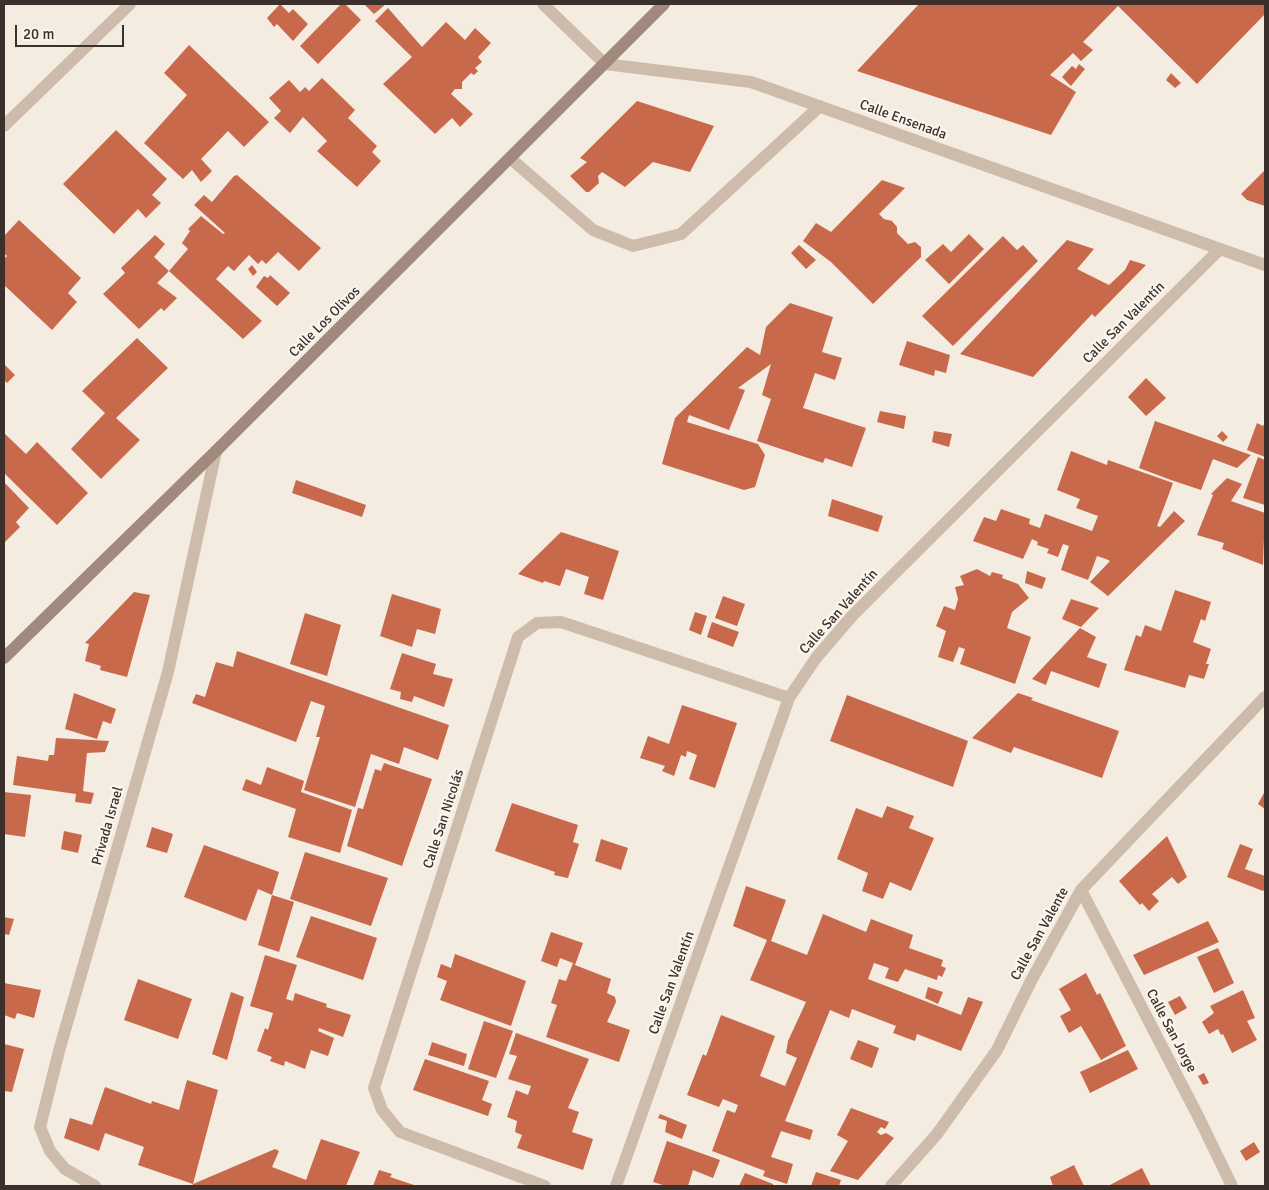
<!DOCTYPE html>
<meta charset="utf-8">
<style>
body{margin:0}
#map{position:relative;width:1269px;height:1190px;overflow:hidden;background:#f4ebe1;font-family:Signika,sans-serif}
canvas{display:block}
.frame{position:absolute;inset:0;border:5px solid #3b302b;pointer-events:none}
.scale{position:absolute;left:15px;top:25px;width:109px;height:22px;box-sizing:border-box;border:2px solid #3b302b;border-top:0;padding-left:6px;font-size:15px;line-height:18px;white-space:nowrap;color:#3b302b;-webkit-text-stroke:4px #fbf5ee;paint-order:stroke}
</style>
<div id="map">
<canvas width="1269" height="1190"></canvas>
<div class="frame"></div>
<div class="scale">20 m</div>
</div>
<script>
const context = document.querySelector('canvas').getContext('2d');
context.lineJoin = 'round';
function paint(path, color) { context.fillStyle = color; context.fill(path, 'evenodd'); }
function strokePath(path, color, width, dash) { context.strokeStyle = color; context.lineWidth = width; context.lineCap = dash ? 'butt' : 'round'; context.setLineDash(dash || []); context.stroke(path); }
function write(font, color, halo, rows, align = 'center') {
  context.font = font + ' Signika,sans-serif'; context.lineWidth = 4.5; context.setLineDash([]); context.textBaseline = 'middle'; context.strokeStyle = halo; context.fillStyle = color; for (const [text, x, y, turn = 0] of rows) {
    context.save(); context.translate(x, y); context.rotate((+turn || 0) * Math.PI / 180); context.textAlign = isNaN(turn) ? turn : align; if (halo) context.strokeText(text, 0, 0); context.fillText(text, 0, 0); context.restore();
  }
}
const building = new Path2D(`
 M280,4L289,13L293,9L308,24L293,41L277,24L274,27L267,18Z
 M341,4H345L361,20L318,64L300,46Z
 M364,4H386L374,14Z
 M919,4H1265V14L1197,84L1118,6L1083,42L1093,50L1081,61L1073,53L1050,75L1076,92L1051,135L857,71Z
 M388,8L422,47L446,22L465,40L475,28L491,43L478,57L482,62L475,68L478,71L474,75L471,73L462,82V89H455L451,94L473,114L460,127L452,118L435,134L383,84L412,57L375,21Z
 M189,45L269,122L244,147L228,131L201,159L212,171L201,182L192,170L183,179L144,143L187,95L164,73Z
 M1079,64L1085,69L1071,86L1062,77L1072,66L1076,69Z
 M1171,73L1181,83L1175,88L1166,80Z
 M322,78L355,110L348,118L377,146L372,152L381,161L357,187L317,151L327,141L303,117L290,133L274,118L281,111L269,98L289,80L300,92L305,87L309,91Z
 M637,101L714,126L690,172L653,162L625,187L602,172L598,176L599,183L589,192H586L570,176L587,162L580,158Z
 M116,130L167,179L152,195L161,203L146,218L138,209L114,234L63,184Z
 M1265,170V206L1247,200L1241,194Z
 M237,175L321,248L299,271L278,252L266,264L262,260L258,264L249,255L234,271L228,266L216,279L262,321L243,339L169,271L157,283L177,298L164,311L161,308L139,329L103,294L125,273L121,268L155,235L165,244L154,257L169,271L188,249L182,243L190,231L188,229L201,216L223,234L225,233L194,205L204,195L212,202L234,176Z
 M882,180L905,188L879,214L884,219L892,221L897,227V233L908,244L915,242L921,247V257L873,304L831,262L803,241L816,223L831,232Z
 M19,220L81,278L68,293L77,302L52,330L4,285V259L7,256L4,253V236Z
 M969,234L984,249L949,284L925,260L943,244L951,252Z
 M1003,236L1017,250L1023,245L1038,261L953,346L922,316Z
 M1067,240L1094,249L1077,269L1109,285L1125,270L1130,260L1146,265L1095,317L1092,314L1033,377L960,354Z
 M799,245L816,260L806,269L791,253Z
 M252,265L257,272L253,276L248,269Z
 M270,275L290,293L277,306L256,287L264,276L268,278Z
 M790,303L833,317L822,352L842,358L835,380L815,373L803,408L866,428L852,467L825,458L823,463L757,441L771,399L762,395L771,364L738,388L745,390L729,430L689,415L687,422L758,444L765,455L755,487L744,490L662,464L675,418L747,347L760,355L766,327Z
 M137,338L168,368L116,418L140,440L101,479L71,449L105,413L82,391Z
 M907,341L950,355L946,373L935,370L934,376L899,365Z
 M5,365L15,375L7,383L4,380Z
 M1146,378L1166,398L1146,416L1128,397Z
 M880,411L906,416L904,429L877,422Z
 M1155,421L1251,455L1237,468L1213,459L1201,490L1171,480L1139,468Z
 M1265,422V457L1247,450L1257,423L1263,426Z
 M934,431L952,434L949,447L932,442Z
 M1222,431L1228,437L1223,442L1217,436Z
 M4,433L26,454L37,442L88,493L57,525L4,473Z
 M1071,451L1107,465L1108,460L1173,483L1157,526L1160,527L1174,511L1185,521L1108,596L1090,582L1110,561L1106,559L1097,556L1088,580L1061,570L1069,546L1063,544L1058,557L1047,553L1049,549L1037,545L1038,542L1032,539L1023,559L973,541L984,517L996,521L1001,509L1030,519L1029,524L1040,528L1045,514L1092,531L1098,516L1076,508L1080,499L1057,490Z
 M1258,457L1265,460V505L1243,498Z
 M1227,478L1242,484L1231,501L1265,513L1263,565L1222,549L1224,543L1197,535L1213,495L1211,494Z
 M296,480L366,505L362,517L292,493Z
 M4,482L29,508L16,522L20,527L4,543Z
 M832,499L883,516L878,532L828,516Z
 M561,532L619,551L603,600L584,594L589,577L566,569L560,586L544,581L543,583L518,574Z
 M977,569L990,576L992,572L1003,575L1002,578L1018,584L1029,598L1012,612L1007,628L1031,637L1015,684L960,664L965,649L959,647L953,662L938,657L946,631L936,626L944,606L955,610L958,599L955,587L964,585L960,576Z
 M1027,571L1046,578L1042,589L1025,583Z
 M1175,590L1211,602L1205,621L1201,619L1193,642L1211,649L1206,664H1209L1204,679L1189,675L1185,688L1124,670L1136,635L1141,637L1145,625L1161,631Z
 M134,592L150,595L127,677L100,670L101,666L85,661L89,644L85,643Z
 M392,594L441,609L435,634L417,629L412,647L380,636Z
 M723,596L745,604L737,626L715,618Z
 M1071,599L1099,608L1081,627L1062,619Z
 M695,612L707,616L701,635L689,630Z
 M305,613L341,625L327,676L290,664Z
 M712,622L739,632L733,647L707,637Z
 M1080,628L1096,637L1087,657L1107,664L1099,688L1051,671L1046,685L1032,679Z
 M237,651L449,725L438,760L404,747L399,764L371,754L355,807L304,790L320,737H316L325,706L311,701L296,742L192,703L196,694L205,697L216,662L233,667Z
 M402,653L436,664L433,674L453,679L444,707L414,696L412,702L400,699L401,692L390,689Z
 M74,693L116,709L111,724L103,721L97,739L65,729Z
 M1018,693L1033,698L1031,700L1119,731L1102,778L1014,747L1011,753L972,738Z
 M847,695L968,741L953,787L830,741Z
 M682,705L737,723L715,788L689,779L697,755L687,751L686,757L681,755L674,776L662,771L665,766L640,758L648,736L669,744Z
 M56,738L109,741L105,752L87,753L83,791L94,793L91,804L75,802L76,794L13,785L17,756L48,761L49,755H54Z
 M384,763L432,779L402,866L347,846L358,808L363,809L375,769L381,771Z
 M267,767L304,781L301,792L352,810L340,853L288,837L296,809L242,790L246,779L261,785Z
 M1265,791V809L1258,804Z
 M4,792L31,795L25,837L4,834Z
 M512,803L578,825L573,842L579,844L568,878L554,875L555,872L495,851Z
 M887,806L914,816L909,828L934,838L911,891L890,882L883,899L862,891L868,873L837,859L856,808L882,818Z
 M152,827L173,834L167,853L146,847Z
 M64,831L82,835L78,853L61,849Z
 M1167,836L1187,877L1178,884L1172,877L1152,894L1159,901L1149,911L1142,903L1140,905L1119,881Z
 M601,839L628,848L621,870L595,861Z
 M1240,844L1253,849L1245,869L1265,876V889L1263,891L1227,877Z
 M204,845L279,872L272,895L258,889L246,921L184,897Z
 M305,852L388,878L371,926L290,899Z
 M746,886L786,900L771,941L807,955L823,914L866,932L871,919L913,935L909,948L943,960L941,966L946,968L942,977L938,975L937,980L905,969L898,982L885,978L889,968L874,963L868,979L961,1015L968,997L983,1002L961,1051L917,1034L915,1041L893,1033L896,1026L852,1009L849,1018L830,1010L785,1121L813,1130L810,1140L781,1131L771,1157L793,1164L787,1184L763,1176L765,1171L712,1151L727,1110L735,1113L738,1105L723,1099L719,1107L687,1095L703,1054L706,1056L721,1015L775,1036L760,1076L785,1086L797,1058L786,1053L788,1041L806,1002L750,980L767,940L733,926Z
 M272,895L294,902L279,952L258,945Z
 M311,916L377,938L363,980L296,957Z
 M4,917L14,919L9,935L4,934Z
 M1208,921L1219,942L1144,975L1133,955Z
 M551,932L583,943L575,965L611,979L607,993L615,997L616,1002L607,1022L630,1030L619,1062L546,1037L557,1005L551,1003L559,979L566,981L573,963L560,958L557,967L541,961Z
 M1218,948L1234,983L1214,993L1197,957Z
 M455,954L526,981L511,1026L440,1000L447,981L437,977L441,964L451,968Z
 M265,955L297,965L286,999L293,1001L295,993L327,1004L326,1007L351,1015L343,1037L319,1028L318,1031L334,1038L328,1056L311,1050L305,1069L285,1061L284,1066L270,1061L272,1057L257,1051L265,1028L268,1030L273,1013L250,1006Z
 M1086,973L1097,995L1100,993L1126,1046L1101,1060L1081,1026L1069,1033L1060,1016L1071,1010L1059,989Z
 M138,979L192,999L178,1039L124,1020Z
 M4,983L41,990L34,1018L17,1013L15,1019L4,1015Z
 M928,987L943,992L938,1004L925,998Z
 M1243,990L1255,1018L1247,1021L1257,1040L1232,1053L1223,1034L1221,1035L1218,1029L1209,1034L1202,1022L1214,1013L1210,1006Z
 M231,992L244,997L227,1060L212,1054Z
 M1180,996L1187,1008L1175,1015L1168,1002Z
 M484,1021L513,1031L496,1078L468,1069Z
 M516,1033L589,1059L568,1108L579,1112L572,1132L593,1139L583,1170L517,1148L522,1135L515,1132L517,1121L507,1117L516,1090L528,1095L531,1086L508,1079L517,1056L509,1054Z
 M858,1040L879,1048L872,1068L850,1059Z
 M432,1042L467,1054L464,1066L428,1055Z
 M4,1044L24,1049L12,1092L4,1091Z
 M1128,1050L1138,1069L1090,1093L1080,1072Z
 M425,1059L489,1081L482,1100L492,1104L488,1116L413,1090Z
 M1204,1073L1209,1083L1203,1085L1198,1076Z
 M187,1080L218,1090L193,1184L138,1165L144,1147L105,1133L99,1151L64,1138L70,1118L92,1125L105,1087L151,1104L152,1101L179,1110Z
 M851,1108L889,1122L885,1129L881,1127L877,1132L881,1135L886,1133L894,1138L858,1180L830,1171L848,1141L837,1135Z
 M660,1114L687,1125L682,1139L665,1132L667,1121L658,1118Z
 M321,1139L360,1152L346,1186H192L193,1184L275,1149L279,1151L272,1167L306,1180Z
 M667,1141L720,1160L713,1178L693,1170L688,1186H666L653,1182Z
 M1254,1142L1260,1152L1246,1161L1240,1151Z
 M1074,1165L1084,1186H1053L1050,1177Z
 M1142,1168L1151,1186H1108Z
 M379,1170L392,1174L390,1177L417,1186H373Z
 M816,1172L841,1180L839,1186H811Z
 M745,1173L773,1184V1186H739Z`);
const minor = new Path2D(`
 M543,4L605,64L751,82L1265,265
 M4,126L130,4
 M510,158L593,230L633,246L681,234L820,106
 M1081,890L1198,1116L1232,1186
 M95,1186L65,1169L50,1151L40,1127L59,1051L168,672L216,451
 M545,1186L400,1132L382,1110L374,1088L518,637L537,623L561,622L789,698
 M616,1186L789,698L816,658L852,616L1220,249
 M891,1186L937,1134L997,1050L1031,981L1081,890L1265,697`);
const secondary = new Path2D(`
 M4,658L216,451L664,4`);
const streetNames = [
 ["Calle Ensenada",903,120,20],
 ["Calle Los Olivos",325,322,-45],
 ["Calle San Valentín",1124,323,-45],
 ["Calle San Valentín",839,612,-48],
 ["Calle San Nicolás",444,819,-72],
 ["Privada Israel",108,826,-74],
 ["Calle San Valente",1040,934,-61],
 ["Calle San Valentín",672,983,-70],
 ["Calle San Jorge",1171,1031,62]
];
paint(building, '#c8694b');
strokePath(minor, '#cdbbac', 12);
strokePath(secondary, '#a18a7d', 12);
write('14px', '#3b302b', '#fbf5ee', streetNames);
</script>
